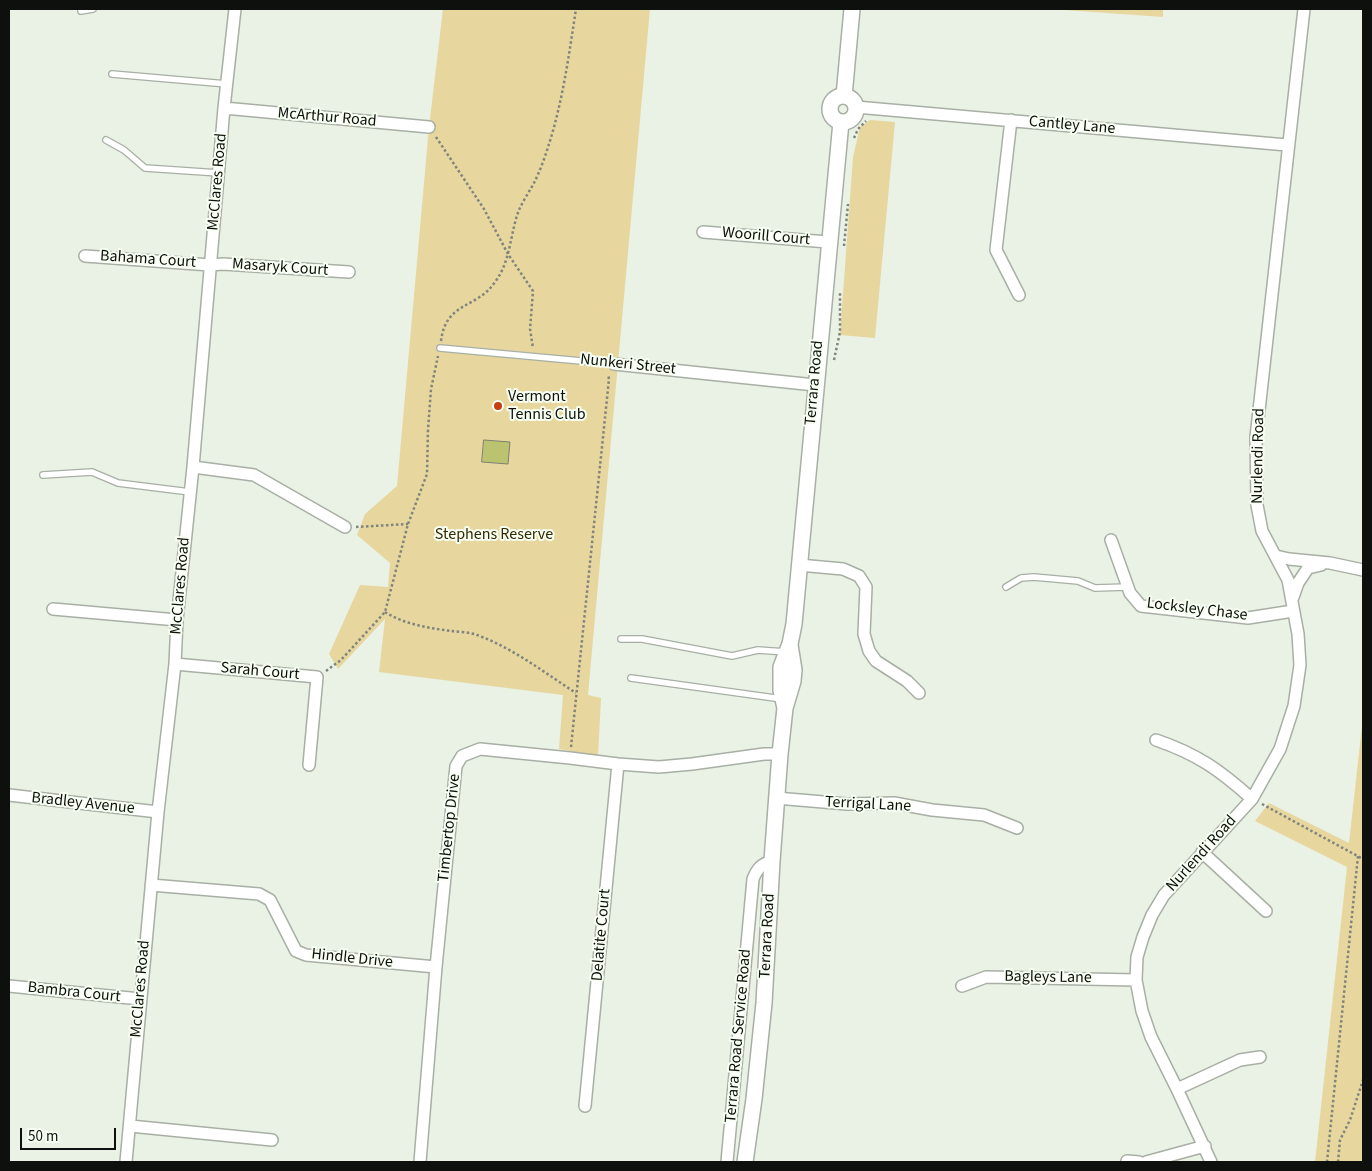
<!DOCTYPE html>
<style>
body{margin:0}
#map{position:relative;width:1372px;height:1171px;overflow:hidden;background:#eaf1e5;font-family:"Source Sans 3",sans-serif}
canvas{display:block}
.frame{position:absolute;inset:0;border:10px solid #0e100d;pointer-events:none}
.scale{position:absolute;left:20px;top:1128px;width:96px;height:22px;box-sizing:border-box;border:2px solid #0e100d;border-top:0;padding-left:6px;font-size:15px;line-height:18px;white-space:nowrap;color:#0e100d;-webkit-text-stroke:4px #f7fff3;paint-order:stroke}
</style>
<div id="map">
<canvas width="1372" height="1171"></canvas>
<div class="frame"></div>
<div class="scale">50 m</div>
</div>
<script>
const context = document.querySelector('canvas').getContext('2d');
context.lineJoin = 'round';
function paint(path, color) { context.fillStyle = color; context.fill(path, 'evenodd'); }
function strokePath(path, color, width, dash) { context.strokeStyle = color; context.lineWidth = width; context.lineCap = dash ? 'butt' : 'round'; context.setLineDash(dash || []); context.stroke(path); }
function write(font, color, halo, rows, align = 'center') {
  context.font = font + ' "Source Sans 3",sans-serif'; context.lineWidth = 4; context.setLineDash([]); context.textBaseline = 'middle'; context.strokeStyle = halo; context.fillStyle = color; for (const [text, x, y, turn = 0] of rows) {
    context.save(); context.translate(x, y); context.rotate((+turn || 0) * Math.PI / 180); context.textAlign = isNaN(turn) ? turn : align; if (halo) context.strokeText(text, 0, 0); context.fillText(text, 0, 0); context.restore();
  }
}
const green = new Path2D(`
 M443,9H650L588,695L601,698L598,756L559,749L563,695L379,672L385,619L338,669L329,654L360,585L388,587L390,563L357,535L365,514L397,486L429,127Z
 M1050,9H1163V17Z
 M870,120L895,122L875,338L840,335L853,157L860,127Z
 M1363,717V1162H1315L1347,867L1255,821L1269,803L1349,843Z`);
const building = new Path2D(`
 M484,440L510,442L508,464L482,462Z`);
const path = new Path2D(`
 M436,137L484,209L508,254L533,291L530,329L533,348
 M854,138L858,129L866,121
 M844,246L848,204
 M441,341C446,301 477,309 495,282C511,261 510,233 519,210C523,201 529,192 534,183C540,171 545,157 549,144C563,100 569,54 576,9
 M834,360L840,332V291
 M356,527L408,524
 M385,612C404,624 428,628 451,631C459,632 469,632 477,635C513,648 545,673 576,693
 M326,671L341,660L385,612L408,524L427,474L428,430L431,389L438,356
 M571,747L609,379L608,374
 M1262,804L1363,859
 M1327,1162L1358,856
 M1338,1162L1340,1140L1350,1120L1363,1080`);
const service = new Path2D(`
 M81,11L93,9
 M112,74L227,84
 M106,140L124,150L145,168L219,173
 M440,348L614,364
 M43,475L92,472L118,483L190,492
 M1006,587L1021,578L1034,577L1078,581L1095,588L1128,587
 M621,639H642L732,656L758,650L786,652
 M631,678L782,699`);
const minor = new Path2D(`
 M856,107L1287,145
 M224,108L429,127
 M1011,120L996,250L1019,295
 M703,232L828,242
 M85,256L210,265L223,264L349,272
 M614,364L815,385
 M193,467L254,475L345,527
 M1111,540L1130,593L1141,606L1248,618L1293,611
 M1276,556L1289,559L1330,563L1363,570
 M799,565L843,569L859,576L866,587L864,634L869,651L876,661L907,681L919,693
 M1292,600L1298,583L1308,568L1321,565
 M53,609L177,620
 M175,664L317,677L309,765
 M1156,740C1197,754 1220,770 1252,799
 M9,795L158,812
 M776,798L847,804L894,803L932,810L984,815L1017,828
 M1202,852L1266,911
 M151,885L259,894L270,900L296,951L306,955L436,967
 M9,986L140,999
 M962,986L986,977L1136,980
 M1177,1089L1240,1060L1260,1057
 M585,1106L618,764
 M130,1126L272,1140
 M1127,1161L1139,1162
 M126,1162L158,812L175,664L177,620L193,467L224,108L235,9
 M420,1162L436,967L456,766L462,756L480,749L570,758L618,764L659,767L692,764L764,754H780
 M727,1162L753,879C757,869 761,864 772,861
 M1146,1162L1205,1146
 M1211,1162L1177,1089L1151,1037L1142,1011L1136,980L1137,957L1143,937L1152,915L1164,895L1252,799L1280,749L1294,706L1300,665L1298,634L1288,580L1262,531L1257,505L1256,437L1304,9`);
const secondary = new Path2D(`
 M830 109a13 13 0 1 1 26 0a13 13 0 1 1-26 0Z
 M844,96L852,9
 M785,708L781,690V667L790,644L794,624L841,122
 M745,1162L754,1099L764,1003L772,861L780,754L785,708L793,681L794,670L790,645`);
const markers = [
 [498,406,5,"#c63d12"]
];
const streetNames = [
 ["McArthur Road",327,118,5],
 ["Cantley Lane",1072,126,5],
 ["McClares Road",218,182,-85],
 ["Woorill Court",766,237,5],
 ["Bahama Court",148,260,4],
 ["Masaryk Court",280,268,4],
 ["Nunkeri Street",628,365,6],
 ["Terrara Road",815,383,-85],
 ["Nurlendi Road",1259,456,-89],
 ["McClares Road",181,586,-85],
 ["Locksley Chase",1197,610,7],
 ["Sarah Court",260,672,5],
 ["Bradley Avenue",83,804,6],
 ["Terrigal Lane",868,805,3],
 ["Timbertop Drive",450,828,-84],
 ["Nurlendi Road",1202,854,-48],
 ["Delatite Court",602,935,-85],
 ["Terrara Road",768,936,-87],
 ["Hindle Drive",352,959,6],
 ["Bagleys Lane",1048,978,1],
 ["McClares Road",141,989,-85],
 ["Bambra Court",74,993,6],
 ["Terrara Road Service Road",739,1036,-85]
];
const poiNames = [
 ["Vermont",508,397],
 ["Tennis Club",508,415]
];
const parkNames = [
 ["Stephens Reserve",494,535]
];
paint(green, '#e7d79f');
paint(building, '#bbc370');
strokePath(building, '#7e8074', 1);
strokePath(service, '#a8afa4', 8);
strokePath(minor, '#a8afa4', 14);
strokePath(secondary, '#a8afa4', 18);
strokePath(path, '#80847c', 2.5, [2.5, 2.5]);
strokePath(service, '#fff', 5.5);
strokePath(minor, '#fff', 11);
strokePath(secondary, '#fff', 15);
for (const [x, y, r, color] of markers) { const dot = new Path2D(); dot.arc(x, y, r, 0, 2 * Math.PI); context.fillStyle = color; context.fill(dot); strokePath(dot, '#f7fff3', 2); }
write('16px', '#0e100d', '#f7fff3', streetNames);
write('16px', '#0e100d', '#f7fff3', poiNames, 'left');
write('16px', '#332903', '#f7fff3', parkNames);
</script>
